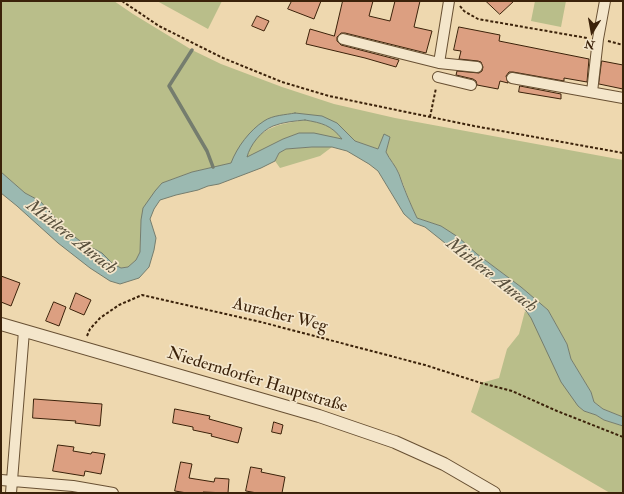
<!DOCTYPE html>
<meta charset="utf-8">
<style>
body{margin:0}
#map{position:relative;width:624px;height:494px;overflow:hidden;background:#eed8af;font-family:"IM FELL Double Pica",serif}
canvas{display:block}
.frame{position:absolute;inset:0;border:2px solid #3b220a;pointer-events:none}
.north{position:absolute;left:572px;top:12px;width:40px;height:40px;-webkit-text-stroke:3px #f4e6cb;paint-order:stroke;rotate:191deg;font-size:11px;font-weight:700;line-height:16px;text-align:center;color:#3b220a}
.north::after{content:'';display:block;margin:auto;width:14px;height:18px;background:#3b220a;clip-path:polygon(50% 0,100% 100%,50% 72%,0 100%)}
</style>
<div id="map">
<canvas width="624" height="494"></canvas>
<div class="frame"></div>
<div class="north">N</div>
</div>
<script>
const context = document.querySelector('canvas').getContext('2d');
context.lineJoin = 'round';
function paint(path, color) { context.fillStyle = color; context.fill(path, 'evenodd'); }
function strokePath(path, color, width, dash) { context.strokeStyle = color; context.lineWidth = width; context.lineCap = dash ? 'butt' : 'round'; context.setLineDash(dash || []); context.stroke(path); }
function write(font, color, halo, rows, align = 'center') {
  context.font = font + ' "IM FELL Double Pica",serif'; context.lineWidth = 3.5; context.setLineDash([]); context.textBaseline = 'middle'; context.strokeStyle = halo; context.fillStyle = color; for (const [text, x, y, turn = 0] of rows) {
    context.save(); context.translate(x, y); context.rotate((+turn || 0) * Math.PI / 180); context.textAlign = isNaN(turn) ? turn : align; if (halo) context.strokeText(text, 0, 0); context.fillText(text, 0, 0); context.restore();
  }
}
const green = new Path2D(`
 M1,1H114L133,14L192,50L221,64L282,87L334,104L395,118L623,160V417L603,409L594,402L591,392L571,359L567,344L548,310L521,287L477,254L441,226L417,218C410,203 405,189 399,173C396,166 389,159 386,152L390,137L384,135L378,149L355,141L337,123L279,116L233,160L232,163L192,172L162,183L141,220L140,252L136,260L128,267L121,268L113,264L102,253L83,243L68,232L40,201L25,193L1,172Z
 M157,1H222L208,29Z
 M535,1H566L561,27L531,21Z
 M305,120C323,123 330,125 343,139L299,133L283,139L246,158C255,128 278,124 305,120Z
 M312,147H332L320,156L280,168L275,161L279,153L286,149Z
 M525,311L531,317L578,406L584,411L596,415L604,420L623,426V493H610L471,412L481,383L499,378L507,349L519,334Z`);
const water = new Path2D(`
 M295,113L322,116L337,123L355,141L378,149L384,134L390,137L386,152C389,159 396,166 399,174C404,189 410,203 417,218L441,226L458,237L477,254L521,287L548,310L567,344L571,359L591,392L594,402L603,409L623,417V426L604,420L596,415L584,411L578,406L561,382L531,318L522,305L440,239L425,227L414,223L404,214L378,171L369,164L347,151L332,147H312L286,149L279,153L275,161L261,168L219,184L208,186L198,190L176,195L160,200L154,209L150,219L156,238L154,250L149,267L139,278L120,284L110,281L90,268L58,243L17,206L1,193V172L25,193L40,201L68,232L83,243L102,253L113,264L121,268L128,267L136,260L140,252L141,220L143,208L155,191L162,183L192,172L231,163C237,147 250,130 264,121C273,115 285,115 295,113ZM305,120C322,123 331,125 342,139L314,133H299L283,139L247,157C250,145 261,131 273,126C283,122 295,121 305,120Z`);
const stream = new Path2D(`
 M192,50L169,86L207,151L213,167`);
const building = new Path2D(`
 M292,1H321L314,19L288,9Z
 M343,1H373L369,16L390,21L395,1H420L414,27L432,31L426,53L345,33H341L337,37V41L341,45L399,60L396,67L365,58L306,44L310,29L334,36Z
 M486,1H514L500,14Z
 M257,16L269,21L264,31L252,26Z
 M459,27L500,35L499,41L589,59L587,82L564,78V81L513,72H509L506,76L508,83L500,81L498,89L477,85L476,81L473,79L456,75L457,71L479,73L482,71L483,67L481,62L478,61L459,59L461,51L454,50Z
 M602,61L623,65V89L599,84Z
 M520,86L561,94V99L519,92Z
 M1,276L20,283L11,306L1,302Z
 M76,293L91,300L84,315L70,309Z
 M54,302L66,307L59,326L46,321Z
 M34,399L102,404L100,426L75,423L76,421L33,418Z
 M175,409L210,416L209,419L242,428L238,443L211,436L212,434L193,430V427L173,423Z
 M274,422L283,425L281,434L272,432Z
 M58,445L74,447L73,451L91,454L92,452L105,454L101,474L85,471L84,476L53,471Z
 M181,462L192,464L189,478L214,482L215,478L229,479L228,493L203,492V493H187L175,491Z
 M251,467L262,469L261,472L285,477L282,493H257L246,491Z`);
const path = new Path2D(`
 M122,1L159,26L223,58L282,82L329,96L474,126L623,153
 M460,6L464,11L478,19L587,38
 M608,41L623,45
 M430,117L436,88
 M87,336L90,329L100,318L119,305L142,295L261,322L425,365L481,383L512,391L557,411L623,437`);
const minor = new Path2D(`
 M343,39L439,63L477,67
 M439,63L449,1
 M438,77L471,85
 M512,78L623,98
 M592,92L598,39L605,1
 M1,480L73,486L113,493
 M11,493L24,331`);
const tertiary = new Path2D(`
 M1,324L319,416L395,442L444,464L494,493`);
const streetNames = [
 ["Auracher Weg",280,316,14],
 ["Niederndorfer Hauptstraße",257,381,17]
];
const waterNames = [
 ["Mittlere Aurach",71,238,38],
 ["Mittlere Aurach",491,276,38]
];
paint(green, '#b9be8a');
paint(water, '#9bb9b1');
strokePath(water, '#757d6e', 1);
strokePath(stream, '#757d6e', 3.5);
paint(building, '#dc9f81');
strokePath(building, '#3b220a', 1);
strokePath(minor, '#685033', 12);
strokePath(tertiary, '#685033', 14);
strokePath(path, '#3b220a', 2, [3, 2]);
strokePath(minor, '#f4e6cb', 10);
strokePath(tertiary, '#f4e6cb', 12);
write('17px', '#3b220a', '#f4e6cb', streetNames);
write('italic 18px', '#584f3c', '#f4e6cb', waterNames);
</script>
